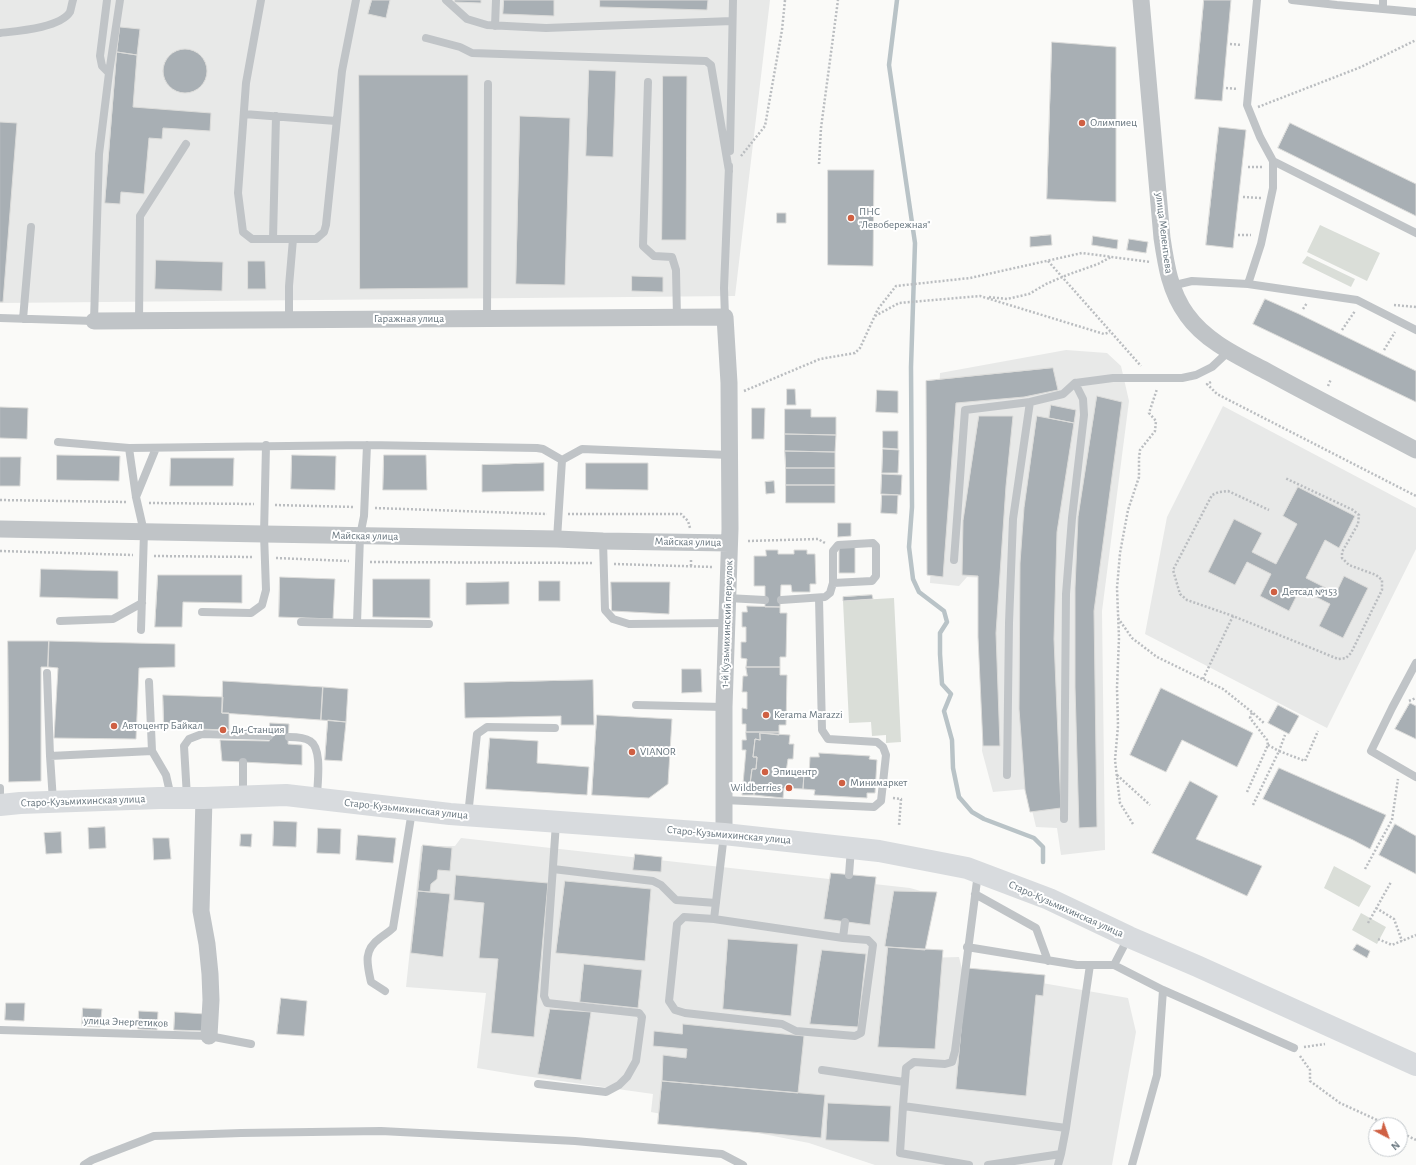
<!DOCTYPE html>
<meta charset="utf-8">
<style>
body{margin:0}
#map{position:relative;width:1416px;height:1165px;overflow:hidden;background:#fafaf8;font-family:"Alegreya Sans",sans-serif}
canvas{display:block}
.north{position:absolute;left:1368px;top:1117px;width:40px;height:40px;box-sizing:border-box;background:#fff;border:1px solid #c3c8cc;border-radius:50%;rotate:139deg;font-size:11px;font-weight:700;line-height:16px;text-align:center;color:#68767f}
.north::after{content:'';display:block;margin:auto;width:14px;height:18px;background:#cf6043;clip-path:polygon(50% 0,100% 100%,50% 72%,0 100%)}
</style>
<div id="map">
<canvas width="1416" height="1165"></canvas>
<div class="north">N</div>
</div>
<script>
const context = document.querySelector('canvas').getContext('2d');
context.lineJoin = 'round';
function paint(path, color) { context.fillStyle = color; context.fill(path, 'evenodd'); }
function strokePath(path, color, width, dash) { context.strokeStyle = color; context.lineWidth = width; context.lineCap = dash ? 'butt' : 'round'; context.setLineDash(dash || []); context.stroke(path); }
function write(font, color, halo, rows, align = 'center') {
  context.font = font + ' "Alegreya Sans",sans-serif'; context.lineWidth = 4; context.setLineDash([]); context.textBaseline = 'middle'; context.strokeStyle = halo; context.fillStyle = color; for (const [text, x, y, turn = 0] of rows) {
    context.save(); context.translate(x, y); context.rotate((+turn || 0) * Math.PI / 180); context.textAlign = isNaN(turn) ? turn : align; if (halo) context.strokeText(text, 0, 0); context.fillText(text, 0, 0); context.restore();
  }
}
const built = new Path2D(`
 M0,0H770L735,296L0,303Z
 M1066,350L1107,353L1121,366L1129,401L1102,611L1105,850L1061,855L1057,828L1036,827L1027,789L993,792L982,751L985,676L986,578L967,577L959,586L930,583L940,373Z
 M1223,406L1416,508V549L1327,728L1145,634L1167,517Z
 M461,838L910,888L935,895L924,958L959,957L962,969L1128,998L1136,1032L1112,1165H875L809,1143L651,1112L653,1094L518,1075L477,1068L486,993L406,987L421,846H455Z`);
const green = new Path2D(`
 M1320,225L1380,253L1367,281L1307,252Z
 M1307,256L1355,279L1351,287L1302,263Z
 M894,598L901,742L886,743V735L872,736L871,722L849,723L843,601Z
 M1334,866L1371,886L1359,907L1324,888Z
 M1361,913L1386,927L1377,944L1352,930Z`);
const stream = new Path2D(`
 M897,0L889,65L915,243L911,367L912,507L909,547L913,579L919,592L944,611L947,622L940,633V654L942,684L951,694L944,711L952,740L953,768L959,797L972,812L984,819L1034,838L1043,847V862`);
const building = new Path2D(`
 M372,0H390L386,18L368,14Z
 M455,0H481V3L455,2Z
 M504,0H554V16L503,14Z
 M600,0H708L707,10L600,7Z
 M1204,0H1231L1222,101L1195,99Z
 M120,27L140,29L137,55L117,52Z
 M1052,42L1116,47V202L1047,199Z
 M163 71a22 22 0 1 1 44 0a22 22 0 1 1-44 0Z
 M117,52L137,55L133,107L211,113L210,131L163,128L162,139L149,138L144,194L121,192L120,204L105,203Z
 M589,70L616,71L613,157L586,156Z
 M359,75H468V288L360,289Z
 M663,76H687L686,240H662Z
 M520,116L570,118L565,285L516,284Z
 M0,122L17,123L3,302H0Z
 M1290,123L1416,184V216L1278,148Z
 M1219,127L1246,130L1233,248L1206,245Z
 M828,170H874L873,266L828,265Z
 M777,213H786V223H777Z
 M1051,235L1052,245L1030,247V237Z
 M1093,236L1118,240L1117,249L1092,245Z
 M1129,239L1148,242L1146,253L1127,250Z
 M156,260L223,262L222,291L155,289Z
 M248,261H265L266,289H248Z
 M632,276L663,277V292L632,291Z
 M1265,299L1299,314L1416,371V402L1253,324Z
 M1053,368L1058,390L1024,397L956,403L943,577L927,575L926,381Z
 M787,389H795L796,405H787Z
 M877,390L898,391V413L876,412Z
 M1097,396L1122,402L1094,611L1097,827L1079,828L1075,687V588L1078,517Z
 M1051,405L1076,410L1074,423L1049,418Z
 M0,407L28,408L27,439L0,438Z
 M752,408H765L764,439H752Z
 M785,409H811V417H836V435L785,434Z
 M979,416H1013L1006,486L996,633L1000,746H983L978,637V576L962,575L963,521Z
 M1037,416L1074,423L1057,532L1054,639L1061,808L1030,812L1025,790L1019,709L1020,563L1024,508Z
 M883,431H898V449L883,448Z
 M785,434L836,435L835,452L785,451Z
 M883,449L899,450L898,473H882Z
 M785,451L835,452V468H786Z
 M57,455L120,456L119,481L57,480Z
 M292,455L336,456L335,490L291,489Z
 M384,455H426L427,490H383Z
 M0,457H21L20,486H0Z
 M171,458H234L233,486H170Z
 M544,463V491L482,492V465Z
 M586,463H648V490L586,489Z
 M786,468H835V485H786Z
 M882,474L902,475L901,495L881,494Z
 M774,481L775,493L766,494L765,482Z
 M786,485H835V503H786Z
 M1298,487L1355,516L1339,548L1325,540L1306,578L1336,593L1344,576L1368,588L1343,638L1319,626L1330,604L1300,589L1289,611L1260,596L1271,574L1247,562L1235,585L1208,572L1234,519L1262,533L1252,552L1276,564L1297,524L1283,516Z
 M882,495H898L897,514L881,513Z
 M838,523H851V536L838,537Z
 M855,547V573H839V548Z
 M766,550H778V554H794V550H807V554H815L816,584H810V592H792L791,585H781L780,607H765V586H754V556H766Z
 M41,569L118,571V599L40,597Z
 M158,575H242V603L183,602L182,627H155Z
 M280,577L335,579L333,619L279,617Z
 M373,579H430V618L373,617Z
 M539,581H560V601H539Z
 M509,582V604L466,605V583Z
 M611,582H670L669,614L612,611Z
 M872,595L873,599L843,601V597Z
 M747,606L780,607V613H787L786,657H780V667H746L747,659L741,658V642H746V627H742V612H747Z
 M8,641H49L48,667H41V781L9,782Z
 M49,641L175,644V667L139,668L136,739L54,738L58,668L48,667Z
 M746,667H780V675H787L786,725H779V732H746V724H742V708L747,709V692H742L743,676H747Z
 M682,669H701L702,692L682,693Z
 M593,680L594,725H561V716L465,718L464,683Z
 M223,681L323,687L321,720L222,713Z
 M323,687L348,689L346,722L321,720Z
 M1161,688L1253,733L1237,767L1182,740L1166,772L1130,755Z
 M163,695L223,697L222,713H229V730L164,728Z
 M1410,703L1416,706V739L1395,729Z
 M1278,705L1299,716L1289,734L1268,723Z
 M597,715L672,719L668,784L649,798L592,795Z
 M328,720L346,722L342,761L325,760Z
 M270,723L289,724L288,744L302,745V765L222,761L220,740L269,741Z
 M746,732H779V735L760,733V740L755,739L753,757H757L756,769H752L750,784H754V795H742L746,750H742V740H746Z
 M760,733L790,735L789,744H794L793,759H788L786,772L804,773L803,789L784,788L783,798L754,795V784H750L752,769H756L757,757H753L755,739L760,740Z
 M490,738L538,741L537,763L589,767L587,795L486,789Z
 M819,753L870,756L869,759L877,760L875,793H867V798L814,795L815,790L803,789L804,773L809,774L810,757H819Z
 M1279,768L1386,815L1370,849L1353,840L1263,799Z
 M1190,781L1218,796L1196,839L1262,866L1247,896L1152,853Z
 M274,821L297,822L296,847L273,846Z
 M1395,824L1416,836V874L1379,855Z
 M105,827L106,848L89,849L88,828Z
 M318,828L341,829L340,854L317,853Z
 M61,832L62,853L46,854L44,833Z
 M241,834H252L251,847L240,846Z
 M358,835L396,838L393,863L356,860Z
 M153,838H169L171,859L154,860Z
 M423,845L452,848L450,871L438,870L437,879L431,884L430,892L418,891Z
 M635,854L662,857L661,872L633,870Z
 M831,873L876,877L870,925L824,919Z
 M456,875L548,883L534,1037L491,1033L498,959L479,958L484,903L454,900Z
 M565,881L651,889L645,961L556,953Z
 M418,891L450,894L443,957L411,953Z
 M894,891L937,892L925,950L888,947L885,946Z
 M728,939L798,944L791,1016L723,1009Z
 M1357,944L1370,951L1367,958L1353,950Z
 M888,947L943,950L935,1049L878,1047Z
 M822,950L866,954L858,1027L810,1024Z
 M584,964L642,970L638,1008L580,1002Z
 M967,968L1045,975L1043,996L1036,995L1026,1096L956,1089Z
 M281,998L307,1001L304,1036L277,1034Z
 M6,1003H25L24,1021L5,1020Z
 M83,1008L102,1009L100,1027L82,1026Z
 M550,1009L591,1012L581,1080L538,1074Z
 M139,1011L158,1012L157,1030L138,1029Z
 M175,1012L205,1014V1031L174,1030Z
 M683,1024L804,1036L798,1093L662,1081L663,1055L686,1058L687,1049L653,1046L654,1031L682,1034Z
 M662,1081L825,1095L821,1138L658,1124Z
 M828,1103L891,1106L889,1142L826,1140Z`);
const path = new Path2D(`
 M1230,44L1242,45
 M1226,88L1238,89
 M1258,107L1361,67L1416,40
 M741,156L765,126L782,30L785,0
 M819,164L821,128L838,0
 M1248,167H1262
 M1243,197L1261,198
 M1238,235H1251
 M1048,261L1141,366
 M989,297L1007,299L1029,294L1046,284L1067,275L1098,264L1111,257
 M1394,305L1416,307
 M1303,309L1307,303
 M875,316L899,303L980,296L1104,334L1110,332
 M1342,330L1355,311
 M1384,350L1395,332
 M1211,382L1207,384L1217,394L1416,496
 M1328,386L1331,379
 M744,391L820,359L855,353L860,348L878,309L896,286L970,278L1082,253L1150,262
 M0,500L126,502
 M149,503L254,504
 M275,505L354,507
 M375,508L547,514
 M568,514H681L688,521L690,528
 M748,541L818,539L825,543
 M0,551L133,555
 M154,556L253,557
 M276,558L349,561
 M370,562L593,563
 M614,564L713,567
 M691,566V558
 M1233,616L1187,600L1180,594L1173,570L1212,495L1219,492L1228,491L1269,510
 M1118,618L1132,638L1157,657L1223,689L1252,712L1265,724
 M1203,679L1233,616L1338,659L1346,658L1351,653L1382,590V580L1376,575L1349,565L1342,558V552L1358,524L1359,515L1353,510L1285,478
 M1409,701L1416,698
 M1268,745L1279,751L1285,735
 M1117,775L1150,805
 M1247,792L1268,745L1267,740L1250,718L1252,712
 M893,798L901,799L899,826
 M1253,805L1279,751L1305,761L1318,731
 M1133,824L1120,803L1115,760L1118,726L1117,688L1119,638L1117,588L1120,553L1128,510L1139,477V458L1140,450L1155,431L1156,421L1149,413L1157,389
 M1365,869L1392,820L1398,779
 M1376,908L1394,919L1402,941
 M1368,923L1391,882
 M1378,939L1392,945L1416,935
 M1304,1047L1325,1044
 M1300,1056L1310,1070V1081L1340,1103L1388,1125
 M1400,1132L1416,1140`);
const lane = new Path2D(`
 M261,0L246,83L238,193L243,232L252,239H316L324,232L326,225L342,71L356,0
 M446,0L467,19L487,25L546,28L732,21
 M1292,0L1337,5L1383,9
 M1383,0V9L1416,12
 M495,26L496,0
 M0,33C17,31 60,28 70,12C71,9 72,3 73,0
 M426,38L460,47L472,53L706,61L711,65L729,171
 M109,73L120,0
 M648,82L643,246L654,256L672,257L676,270L677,318
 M244,114L336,121
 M730,151L733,0
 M1273,161L1416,233
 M273,239L276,116
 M1248,284L1261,244L1273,188V161L1260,137L1247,105L1257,0
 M1171,286L1192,281L1248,284L1357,300L1416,330
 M725,317L724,288L729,166
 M0,318L94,321L99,154L109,73L102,66L100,56L107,0
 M23,319L31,227
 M487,319L488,84
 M289,320V286L293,239
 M139,321L140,216L186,144
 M58,442L129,448
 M136,497L156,448
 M557,539L562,460
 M603,541L605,610L613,619L629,624L726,623
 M954,560L965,410L1030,402
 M727,598L765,600
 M781,600L825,597L830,593L833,583V551L838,545L873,543L876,546V576L872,581L833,583
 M202,612L251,613L262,605L266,590L264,534L266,445
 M60,621L113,619L142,603
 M301,622L357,623L360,536L364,516L367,445
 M357,623L429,624
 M141,630L144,532L136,497L129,448L367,445L537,448L543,449L562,460L582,449L729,455
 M1416,663L1392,708L1371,751L1416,777
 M47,673L50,756
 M149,682L152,751
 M636,705L724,707
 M289,737C296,737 304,737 310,741C323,749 317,784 317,798
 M1007,775L1009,623L1013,519L1030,402L1063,394L1075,383
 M0,788V804
 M243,796V762
 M187,797L184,746L189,739L202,734L269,736
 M724,800L874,807L881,801L886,755L883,747L877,742L828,739L822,730L819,598
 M53,801L50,756L152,751L166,775L171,797
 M468,815L477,734L487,727L555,728
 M1064,819L1066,594L1072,518L1084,415L1083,399L1075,383L1113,378H1182L1196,375L1212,367L1229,351
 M724,834L714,919L843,938
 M553,869L653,881L661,885L676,900L716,903
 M978,873L955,1051L952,1062L945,1064L914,1062L906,1068L903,1106L1066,1128L1090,965
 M849,875L851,848
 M975,894L1036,928L1048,961
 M714,919L684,917L677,924L669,1001L675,1010L685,1013L782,1024L796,1031L855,1036L861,1033L873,945L868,940L843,938L845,922
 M967,947L1077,965H1114L1128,938
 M1114,965L1163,990L1294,1048
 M385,991L371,982C367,964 363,950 380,938C385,934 389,932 393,928L412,811
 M0,1030L209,1036L251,1044
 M822,1070L904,1082
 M538,1084L606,1092L619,1085L627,1077L636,1061L642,1017L639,1013L547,1003L544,996L556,823
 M903,1106L900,1153L969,1165
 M84,1165L92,1160L154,1136L241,1133L381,1131L575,1141L722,1154L743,1165
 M988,1165L1061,1154L1066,1128
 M1058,1165L1061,1154
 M1132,1165L1157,1075L1163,990`);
const street = new Path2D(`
 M1141,0L1162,238C1166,265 1170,292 1187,315C1206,342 1240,357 1268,372C1317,399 1367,424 1416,450
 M94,321L725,317L729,383L730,529L724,707V834
 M0,529L264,534L557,539L603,541L729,543
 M204,798L201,911L207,944L210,974L211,1000L209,1036`);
const secondary = new Path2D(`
 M0,805L20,803L159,798H204L286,795L450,814L724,834L879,851L967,868L1049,899L1129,937L1197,966L1416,1065`);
const markers = [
 [1082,123,4,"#cf6043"],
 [851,218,4,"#cf6043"],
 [1274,592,4,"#cf6043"],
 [766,715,4,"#cf6043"],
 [114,726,4,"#cf6043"],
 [223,730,4,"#cf6043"],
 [632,752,4,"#cf6043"],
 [765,772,4,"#cf6043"],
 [842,783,4,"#cf6043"],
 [789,788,4,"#cf6043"]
];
const poiNames = [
 ["Олимпиец",1090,123],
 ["ПНС",859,212],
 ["\"Левобережная\"",859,225],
 ["Детсад №153",1282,592],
 ["Kerama Marazzi",774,715],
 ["Автоцентр Байкал",122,726],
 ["Ди-Станция",231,730],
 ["VIANOR",640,752],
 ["Эпицентр",773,772],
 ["Минимаркет",850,783],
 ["Wildberries",781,788,"right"]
];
const streetNames = [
 ["улица Мелентьева",1164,233,83],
 ["Гаражная улица",409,319],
 ["Майская улица",365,536,1],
 ["Майская улица",688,542,1],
 ["1-й Кузьмихинский переулок",727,624,-88],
 ["Старо-Кузьмихинская улица",83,801,-2],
 ["Старо-Кузьмихинская улица",406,809,6],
 ["Старо-Кузьмихинская улица",729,835,5],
 ["Старо-Кузьмихинская улица",1066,909,24],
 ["улица Энергетиков",126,1022,2]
];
paint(built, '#e8e9e8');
paint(green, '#daded8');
strokePath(stream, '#b9c3c7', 4.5);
paint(building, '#a8afb4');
strokePath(building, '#dcdcda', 1);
strokePath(path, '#babdc0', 2.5, [2, 2]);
strokePath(lane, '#c0c4c7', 8);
strokePath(street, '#c0c4c7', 17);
strokePath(secondary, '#d8dbde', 22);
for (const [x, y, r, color] of markers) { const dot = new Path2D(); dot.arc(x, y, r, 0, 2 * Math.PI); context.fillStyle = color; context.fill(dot); strokePath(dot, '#fff', 1.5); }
write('11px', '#68767f', '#fff', poiNames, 'left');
write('11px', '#68767f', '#fff', streetNames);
</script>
